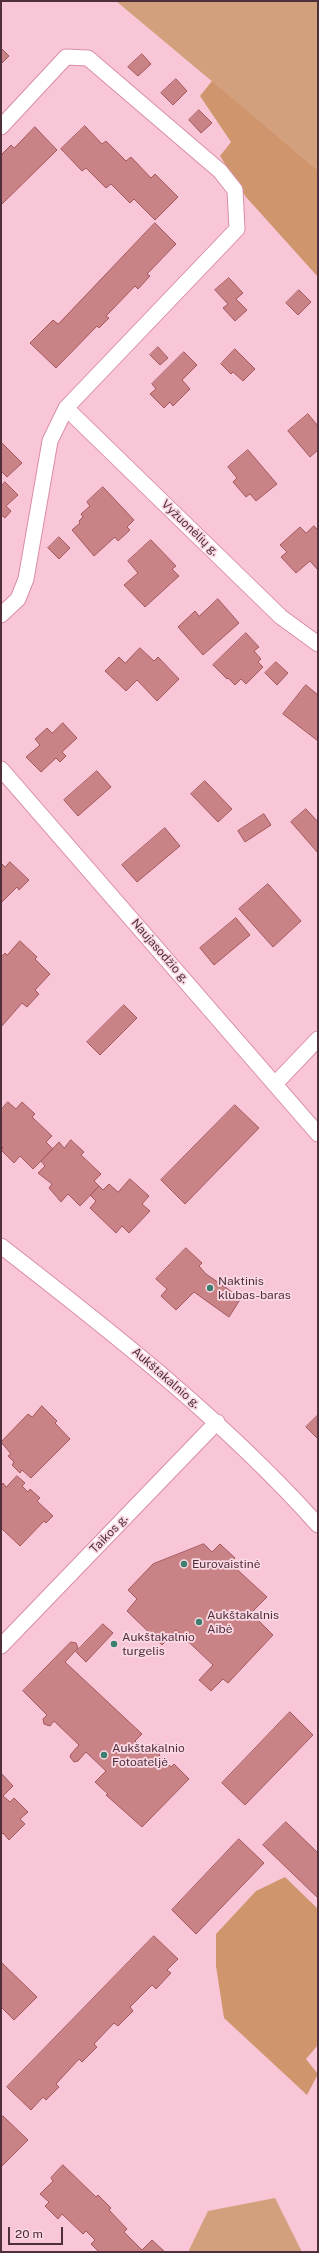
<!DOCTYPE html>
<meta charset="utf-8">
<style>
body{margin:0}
#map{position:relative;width:319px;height:2253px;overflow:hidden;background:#f8c6d7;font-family:"Public Sans",sans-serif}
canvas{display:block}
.frame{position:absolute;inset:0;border:2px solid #4f2f3b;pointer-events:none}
.scale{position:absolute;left:8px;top:2227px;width:55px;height:18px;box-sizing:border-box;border:2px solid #4f2f3b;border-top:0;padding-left:5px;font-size:12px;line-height:14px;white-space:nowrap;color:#4f2f3b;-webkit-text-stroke:3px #fad9e4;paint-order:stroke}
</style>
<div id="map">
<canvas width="319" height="2253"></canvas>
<div class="frame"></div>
<div class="scale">20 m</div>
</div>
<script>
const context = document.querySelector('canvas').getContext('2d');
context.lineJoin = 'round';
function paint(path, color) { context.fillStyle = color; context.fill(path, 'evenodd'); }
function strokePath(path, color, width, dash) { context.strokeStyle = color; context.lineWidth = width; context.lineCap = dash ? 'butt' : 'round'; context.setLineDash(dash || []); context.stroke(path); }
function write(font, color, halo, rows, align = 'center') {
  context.font = font + ' "Public Sans",sans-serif'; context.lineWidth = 3.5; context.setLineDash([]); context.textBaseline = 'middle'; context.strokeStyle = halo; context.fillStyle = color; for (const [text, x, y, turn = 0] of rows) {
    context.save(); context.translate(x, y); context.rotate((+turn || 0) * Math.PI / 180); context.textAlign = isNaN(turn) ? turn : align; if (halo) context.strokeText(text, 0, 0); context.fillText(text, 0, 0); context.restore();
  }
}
const green = new Path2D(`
 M116,1H318V170Z
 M275,2198L302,2252H188L208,2211Z`);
const forest = new Path2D(`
 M212,81L318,170V277L246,197L220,156L231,142L200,96Z
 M285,1877L318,1909V2045L306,2059L318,2074L307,2095L224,2018L216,1966V1934L256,1891Z`);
const building = new Path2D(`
 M1,48L9,56L1,64Z
 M142,54L151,64L138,76L128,67Z
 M176,79L187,91L173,105L161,93Z
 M199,110L212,123L201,133L189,120Z
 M85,126L102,144L106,141L126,161L131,157L151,178L155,174L178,197L155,220L134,199L130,203L111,184L106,188L86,168L82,171L61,149Z
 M35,127L57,150L1,205V155L11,145L14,148Z
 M155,223L176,244L147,274L150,276L138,289L135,286L106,316L109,318L99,328L97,326L56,368L30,343L53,320L58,324Z
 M229,278L243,293L236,299L247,310L235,321L223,308L228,304L215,290Z
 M299,290L311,302L298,315L286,303Z
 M158,347L168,358L160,365L150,355Z
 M235,349L255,369L243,381L233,372L231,374L221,364Z
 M184,352L197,365L182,380L190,389L173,406L170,402L164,408L150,394L156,389L152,384Z
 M308,414L318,426V450L310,457L288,431Z
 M1,442L22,463L7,477L1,471Z
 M248,450L277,484L256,501L250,494L246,497L233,482L237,478L228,467Z
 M5,482L18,495L6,506L11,511L5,518L1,515V487Z
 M103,487L134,520L127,527L130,530L118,541L115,537L94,556L72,530L80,523L79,521L83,517L81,514L90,506L87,502Z
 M314,526L318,530V570L310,561L296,573L281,557L287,552L280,545L300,527L306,533Z
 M59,537L70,548L59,559L48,548Z
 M151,540L176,566L172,569L179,576L145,607L124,585L138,573L128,561Z
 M218,599L239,623L203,655L178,627L195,611L199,616Z
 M246,633L259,647L254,651L261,659L258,662L263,667L246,684L241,679L235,685L228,678L227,679L213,665Z
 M140,648L154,661L158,657L179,679L157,701L137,680L126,691L105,671L119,657L125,663Z
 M276,662L288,673L277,685L265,673Z
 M306,685L318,695V741L283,714Z
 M63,723L77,738L62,752L66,756L60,762L56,758L41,772L26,757L40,745L35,739L47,728L52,733Z
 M97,771L111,787L78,816L64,800Z
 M205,781L232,809L218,822L191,794Z
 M306,809L318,822V853L291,822Z
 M264,814L271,825L245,842L238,831Z
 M165,828L180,846L137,882L122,865Z
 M10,862L29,880L19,890L17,887L1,903V863L5,867Z
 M268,884L301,921L273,947L239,909Z
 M236,918L250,935L214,965L200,948Z
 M20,941L37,957L35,959L50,974L35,990L39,994L27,1007L22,1003L1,1027V957L5,953L7,955Z
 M124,1005L137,1018L100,1055L87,1042Z
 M8,1102L16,1109L22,1102L35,1114L32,1117L52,1136L46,1142L53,1149L33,1169L20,1156L14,1163L1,1150L3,1148L1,1145V1110Z
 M235,1105L259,1128L185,1204L161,1180Z
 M71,1140L84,1152L81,1155L101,1174L94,1181L99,1186L80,1206L68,1194L61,1202L49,1188L52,1184L38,1173L45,1166L41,1161L59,1142L64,1148Z
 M130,1179L149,1196L142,1204L150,1211L129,1233L122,1226L116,1233L90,1208L96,1201L90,1195L99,1186L103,1190L109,1184L118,1192Z
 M186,1248L202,1263L199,1266L206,1274L241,1298L229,1317L194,1292L176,1310L161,1296L167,1289L156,1279Z
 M42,1406L57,1421L55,1423L70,1439L31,1478L22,1470L20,1473L12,1465L14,1462L8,1456L11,1454L1,1442L28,1414L32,1417Z
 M318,1415V1439L306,1427Z
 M17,1476L25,1483L22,1486L28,1492L30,1489L40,1498L37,1501L53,1516L46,1523L44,1521L20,1546L1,1528V1486L3,1483L6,1487Z
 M204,1544L212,1552L220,1544L235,1558L230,1563L267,1597L251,1613L273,1635L228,1683L223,1679L211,1691L199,1680L213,1665L176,1630L162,1645L127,1611L137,1599L128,1590L153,1564Z
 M103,1624L113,1633L86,1662L76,1652Z
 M71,1642L76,1643L78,1648L65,1662L142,1734L135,1741L146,1752L153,1744L160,1745L162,1749L159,1755L171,1767L174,1764L189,1779L142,1827L106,1795L108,1794L95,1782L106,1771L86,1752L78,1761L74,1762L70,1757L71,1754L79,1745L54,1721L50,1726L44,1724L43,1719L47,1715L23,1691Z
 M290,1712L313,1735L245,1805L222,1783Z
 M1,1773L13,1786L3,1796L10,1802L14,1798L28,1812L20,1819L25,1824L9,1840L3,1833L1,1835Z
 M286,1822L318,1853V1898L263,1845Z
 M239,1839L264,1863L196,1934L172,1910Z
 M154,1936L178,1959L167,1970L171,1973L156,1989L152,1985L130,2007L133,2011L118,2026L114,2023L94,2044L97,2047L82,2062L79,2059L56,2084L59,2087L46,2100L43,2097L31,2110L7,2087Z
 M1,1962L37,1997L14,2020L1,2007Z
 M3,2116L28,2140L1,2167V2119Z
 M63,2165L96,2197L98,2195L111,2208L109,2210L127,2229L124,2232L142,2250L152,2240L165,2252H99L91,2244L95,2240L86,2231L83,2234L62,2214L58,2219L45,2206L49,2202L40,2194L53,2181L51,2178Z`);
const minor = new Path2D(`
 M1,127L66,57L88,58L220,171L235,190L237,229L66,408L50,441L26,579L18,599L1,615
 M66,408L281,617L318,644
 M1,769L318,1134
 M275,1084L318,1039
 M1,1246C113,1333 223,1419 318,1525
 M1,1646L217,1422`);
const markers = [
 [210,1288,4,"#3d7f6f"],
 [184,1564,4,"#3d7f6f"],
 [199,1622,4,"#3d7f6f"],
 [114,1644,4,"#3d7f6f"],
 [104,1755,4,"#3d7f6f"]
];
const streetNames = [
 ["Vyžuonėlių g.",190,528,44],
 ["Naujasodžio g.",160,951,49],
 ["Aukštakalnio g.",166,1378,41],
 ["Taikos g.",109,1534,-46]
];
const poiNames = [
 ["Naktinis",218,1281],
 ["klubas-baras",218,1295],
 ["Eurovaistinė",192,1564],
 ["Aukštakalnis",207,1615],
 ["Aibė",207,1629],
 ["Aukštakalnio",122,1637],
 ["turgelis",122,1651],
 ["Aukštakalnio",112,1748],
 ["Fotoateljė",112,1762]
];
paint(green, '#d2a07c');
paint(forest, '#cf966e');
paint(building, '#c98386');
strokePath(building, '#a4575d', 1);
strokePath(minor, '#da8da9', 17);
strokePath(minor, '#fff', 15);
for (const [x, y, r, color] of markers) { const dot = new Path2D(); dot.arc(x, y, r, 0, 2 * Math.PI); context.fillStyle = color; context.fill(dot); strokePath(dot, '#fad9e4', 1.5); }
write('12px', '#4f2f3b', '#fad9e4', streetNames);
write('12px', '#4f2f3b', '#fad9e4', poiNames, 'left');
</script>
